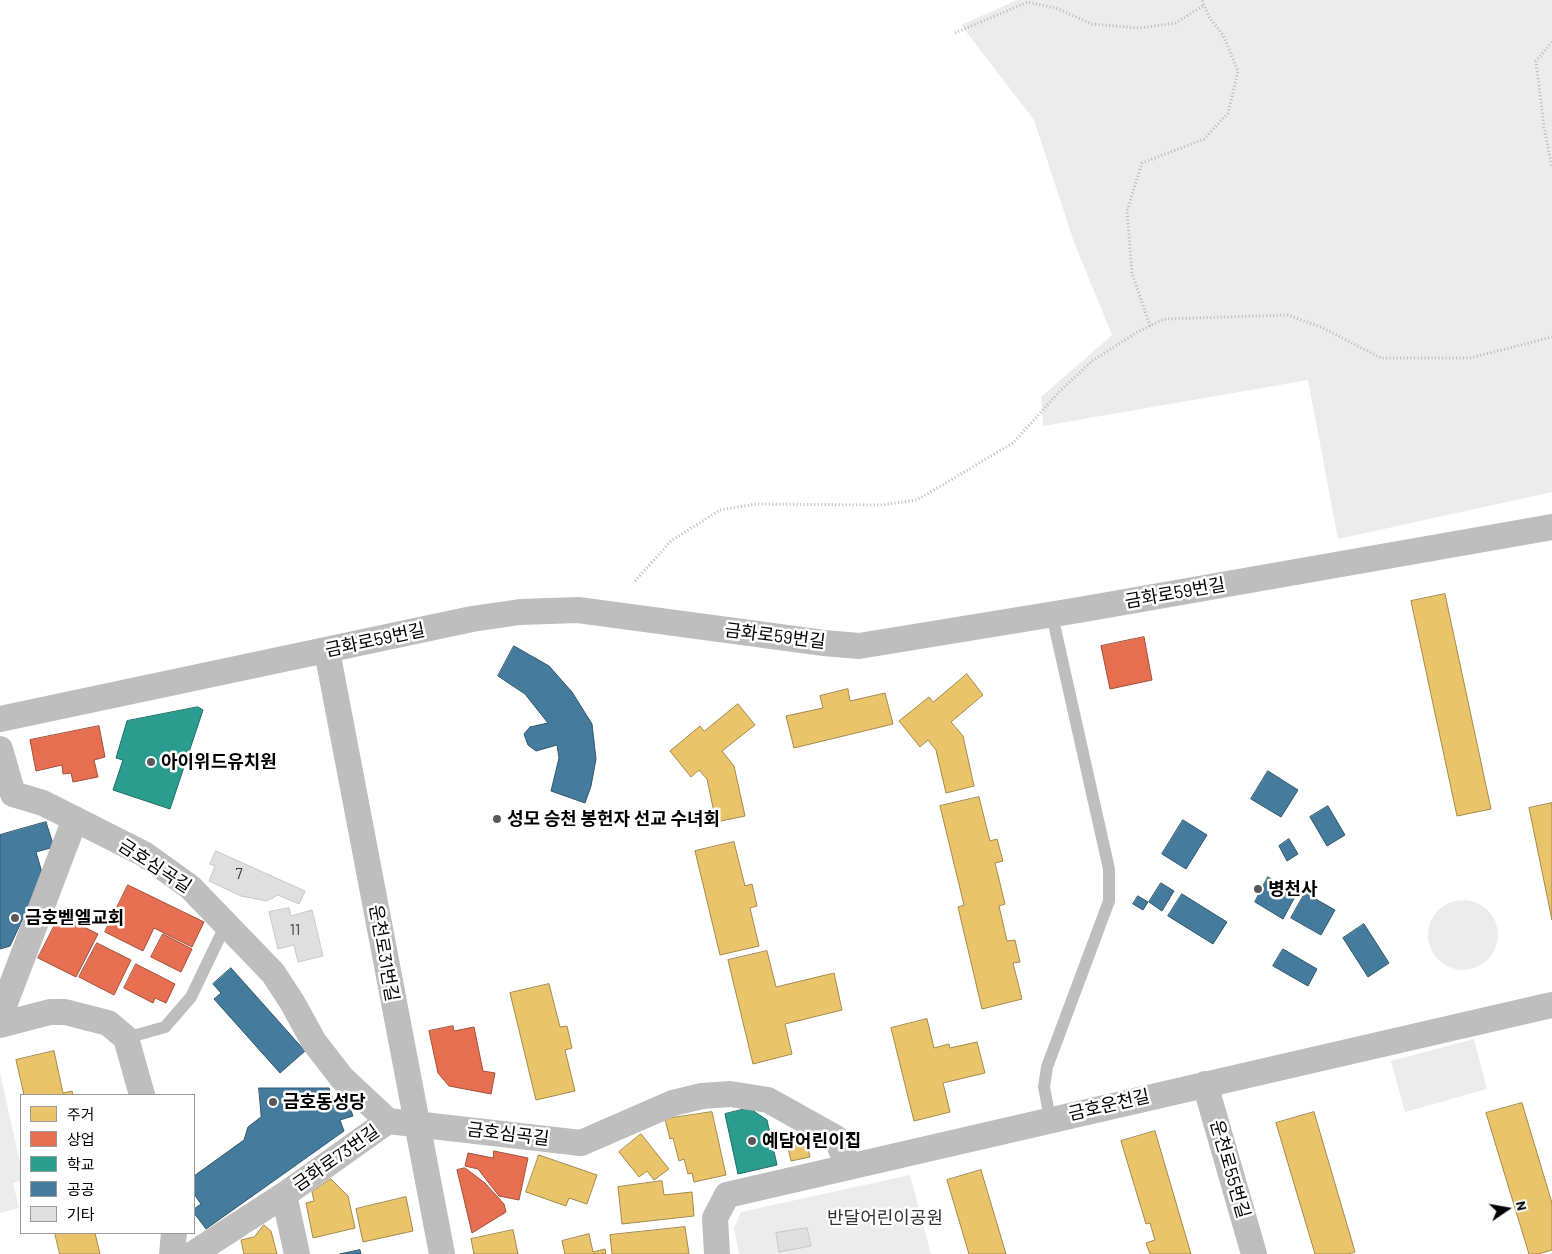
<!DOCTYPE html>
<meta charset="utf-8">
<style>
body{margin:0}
#map{position:relative;width:1552px;height:1254px;overflow:hidden;background:#fff;font-family:Barlow,"Noto Sans KR",sans-serif}
canvas{display:block}
.legend{position:absolute;left:20px;top:1094px;width:175px;height:140px;box-sizing:border-box;background:#fff;border:1px solid #999;margin:0;padding:6px 9px;list-style:none;font-size:15px;color:#000}
.legend li{display:flex;align-items:center;gap:10px;height:25px}
.legend b{width:25px;border:1px solid #999}
.north{position:absolute;left:1482px;top:1184px;width:50px;height:50px;-webkit-text-stroke:4px #fff;paint-order:stroke;rotate:78deg;font-size:14px;font-weight:700;line-height:20px;text-align:center;color:#000}
.north::after{content:'';display:block;margin:auto;width:18px;height:22px;background:#000;clip-path:polygon(50% 0,100% 100%,50% 72%,0 100%)}
</style>
<div id="map">
<canvas width="1552" height="1254"></canvas>
<ul class="legend">
<li><b style="height:14px;background:#e9c46a"></b>주거</li>
<li><b style="height:14px;background:#e76f51"></b>상업</li>
<li><b style="height:14px;background:#2a9d8f"></b>학교</li>
<li><b style="height:14px;background:#457b9d"></b>공공</li>
<li><b style="height:14px;background:#dfdfdf"></b>기타</li>
</ul>
<div class="north">N</div>
</div>
<script>
const context = document.querySelector('canvas').getContext('2d');
context.lineJoin = 'round';
function paint(path, color) { context.fillStyle = color; context.fill(path, 'evenodd'); }
function strokePath(path, color, width, dash) { context.strokeStyle = color; context.lineWidth = width; context.lineCap = dash ? 'butt' : 'round'; context.setLineDash(dash || []); context.stroke(path); }
function write(font, color, halo, rows, align = 'center') {
  context.font = font + ' Barlow,"Noto Sans KR",sans-serif'; context.lineWidth = 5; context.setLineDash([]); context.textBaseline = 'middle'; context.strokeStyle = halo; context.fillStyle = color; for (const [text, x, y, turn = 0] of rows) {
    context.save(); context.translate(x, y); context.rotate((+turn || 0) * Math.PI / 180); context.textAlign = isNaN(turn) ? turn : align; if (halo) context.strokeText(text, 0, 0); context.fillText(text, 0, 0); context.restore();
  }
}
const green = new Path2D(`
 M1017,0H1552V492L1338,539L1308,380L1043,426L1041,397L1112,335L1074,242L1034,120L961,25Z
 M1428 935a35 35 0 1 1 70 0a35 35 0 1 1-70 0Z
 M1474,1039L1487,1089L1405,1112L1391,1061Z
 M0,1073L21,1167V1181L13,1183L19,1208L0,1213Z
 M910,1175L931,1254H739L734,1228L741,1212Z`);
const homes = new Path2D(`
 M1445,594L1491,809L1457,816L1411,601Z
 M967,674L983,695L951,722L963,736L974,786L946,793L936,750L928,740L920,747L899,721L929,697L933,702Z
 M848,689L850,701L885,693L893,724L794,748L786,716L823,708L820,696Z
 M738,704L755,725L722,751L734,766L745,816L716,822L707,779L699,770L691,777L670,751L700,726L704,731Z
 M979,797L990,841L997,839L1003,861L995,863L1005,904L999,906L1007,941L1015,940L1020,962L1013,963L1022,999L982,1009L958,907L964,905L940,806Z
 M1552,803V920L1529,808Z
 M734,842L745,886L752,884L757,906L750,908L759,946L720,955L695,851Z
 M767,951L776,987L834,973L842,1010L785,1024L792,1054L753,1064L728,960Z
 M549,984L560,1027L567,1026L572,1048L565,1050L575,1091L536,1100L510,993Z
 M927,1019L934,1048L949,1044L950,1048L977,1042L985,1073L943,1083L950,1112L914,1121L891,1028Z
 M54,1051L63,1093L72,1091L73,1095H24L16,1060Z
 M1522,1103L1552,1203V1250L1538,1254H1529L1486,1113Z
 M712,1112L726,1175L694,1182L692,1173L688,1174L684,1159L679,1161L673,1138L670,1139L665,1119Z
 M1314,1112L1355,1252L1348,1254H1315L1276,1123Z
 M1155,1131L1191,1254H1150L1146,1243L1155,1240L1150,1223L1146,1224L1121,1141Z
 M641,1134L669,1169L654,1180L647,1171L639,1177L619,1152Z
 M796,1141L808,1149L810,1157L791,1161L787,1143Z
 M539,1155L597,1175L587,1204L569,1198L566,1206L526,1192Z
 M981,1170L1006,1254H969L947,1180Z
 M331,1179L348,1196L355,1228L313,1238L306,1203L314,1201L312,1192Z
 M662,1181L664,1195L692,1192L694,1216L622,1224L618,1187Z
 M406,1197L413,1231L363,1242L356,1209Z
 M264,1225L271,1231L277,1254H244L241,1240L254,1237Z
 M685,1227L689,1254H612L610,1235Z
 M513,1230L518,1254H474L471,1239Z
 M55,1233H95L100,1254H60Z
 M589,1234L593,1252L605,1249L606,1254H565L562,1241Z`);
const shops = new Path2D(`
 M1144,637L1152,680L1110,689L1101,646Z
 M99,726L105,757L94,760L98,777L73,782L71,773L63,774L62,765L36,771L30,740Z
 M128,885L204,922L192,947L154,928L143,951L105,932Z
 M60,915L98,934L76,977L38,958Z
 M163,934L192,949L181,972L151,957Z
 M97,943L131,960L114,995L79,977Z
 M136,964L175,984L166,1003L155,998L153,1003L124,988Z
 M453,1026L454,1031L474,1027L483,1071L495,1073L491,1094L449,1086L438,1073L429,1031Z
 M494,1151L528,1158L519,1200L499,1196L478,1169L465,1166L468,1153L493,1158Z
 M465,1168L485,1183L504,1204L506,1212L472,1233L457,1170Z`);
const schools = new Path2D(`
 M198,707L203,710L170,809L113,790L123,760L116,758L127,721Z
 M749,1108L767,1120L777,1165L738,1174L725,1114Z`);
const public = new Path2D(`
 M514,646L549,666L572,692L592,724L596,759L591,786L585,803L551,791L559,758L557,745L536,751L528,745L524,734L530,727L548,723L525,694L498,676Z
 M1268,771L1298,790L1281,817L1251,799Z
 M1328,806L1345,835L1327,846L1310,817Z
 M1183,820L1207,835L1186,869L1162,854Z
 M46,822L54,847L36,852L43,876L10,946L0,949V835Z
 M1289,839L1298,854L1287,861L1279,846Z
 M1268,877L1297,893L1283,919L1255,902Z
 M1161,883L1174,891L1162,911L1149,902Z
 M1305,893L1335,910L1321,935L1291,918Z
 M1182,894L1227,922L1213,944L1168,916Z
 M1138,896L1148,902L1143,910L1133,904Z
 M1364,924L1389,963L1368,977L1343,938Z
 M1283,949L1317,969L1308,986L1273,966Z
 M231,968L305,1051L280,1073L214,999L221,993L213,984Z
 M259,1088H329L335,1104L347,1100L353,1116L340,1120L344,1131L206,1229L194,1213V1209L201,1204L194,1194V1176L244,1140L248,1127L261,1117Z
 M360,1250L361,1254H340Z`);
const building = new Path2D(`
 M216,851L305,891L299,904L278,895L267,901L241,896L209,881L215,866L210,864Z
 M289,908L291,916L312,910L323,956L298,962L294,945L278,949L269,912Z
 M807,1228L811,1246L779,1252L776,1233Z`);
const path = new Path2D(`
 M955,33L1028,2L1056,8L1092,24L1139,28L1176,23L1204,5
 M1552,42L1536,61L1544,127L1552,167
 M1150,326L1132,273L1127,211L1142,163L1204,139L1228,113L1238,71L1223,35L1209,17L1202,0
 M635,581L671,541L720,510L756,504L882,505L917,500L1013,443L1059,392L1092,361L1139,331L1164,319L1288,315L1323,328L1381,358H1470L1552,337`);
const service = new Path2D(`
 M126,1038L165,1027L191,997L226,924
 M1050,1119L1044,1087L1047,1067L1109,901V869L1052,615`);
const minor = new Path2D(`
 M327,651L442,1254
 M0,719L472,619L520,612L578,610L824,643L859,646L1079,610L1552,527
 M0,749L13,794L43,803L144,854L190,887L273,973L292,1002L314,1042L342,1078L388,1121L581,1143L673,1103L702,1096L730,1094L768,1100L836,1138L848,1165
 M0,1016L75,819
 M0,1025L50,1012H65L108,1023L126,1038L142,1095
 M1205,1084L1254,1254
 M284,1195L297,1254
 M172,1254L174,1233
 M193,1254L284,1195L388,1121
 M717,1254L715,1218L727,1195L1552,1005`);
const markers = [
 [151,762,5,"#595959"],
 [497,819,5,"#595959"],
 [1258,889,5,"#595959"],
 [15,918,5,"#595959"],
 [273,1102,5,"#595959"],
 [752,1141,5,"#595959"]
];
const numberNames = [
 ["7",239,874],
 ["11",295,930]
];
const streetNames = [
 ["금화로59번길",1175,593,-10],
 ["금화로59번길",775,636,7],
 ["금화로59번길",375,640,-12],
 ["금호심곡길",155,866,33],
 ["운천로31번길",384,953,80],
 ["금호운천길",1109,1105,-13],
 ["금호심곡길",508,1134,7],
 ["금화로73번길",336,1158,-35],
 ["운천로55번길",1230,1169,74]
];
const poiNames = [
 ["아이위드유치원",161,762],
 ["성모 승천 봉헌자 선교 수녀회",507,819],
 ["병천사",1268,889],
 ["금호벧엘교회",25,918],
 ["금호동성당",283,1102],
 ["예담어린이집",762,1141]
];
const parkNames = [
 ["반달어린이공원",885,1218]
];
paint(green, '#ececec');
paint(homes, '#e9c46a');
strokePath(homes, '#a3894a', 1);
paint(shops, '#e76f51');
strokePath(shops, '#a24e39', 1);
paint(schools, '#2a9d8f');
strokePath(schools, '#1d6e64', 1);
paint(public, '#457b9d');
strokePath(public, '#30566e', 1);
paint(building, '#dfdfdf');
strokePath(building, '#c7c7c7', 1);
strokePath(path, '#b9b9b9', 3, [1, 2.5]);
strokePath(service, '#bebebe', 12);
strokePath(minor, '#bebebe', 26);
for (const [x, y, r, color] of markers) { const dot = new Path2D(); dot.arc(x, y, r, 0, 2 * Math.PI); context.fillStyle = color; context.fill(dot); strokePath(dot, '#fff', 2); }
write('15px', '#383838', null, numberNames);
write('18px', '#000', '#fff', streetNames);
write('bold 18px', '#000', '#fff', poiNames, 'left');
write('18px', '#333', '#fff', parkNames);
</script>
